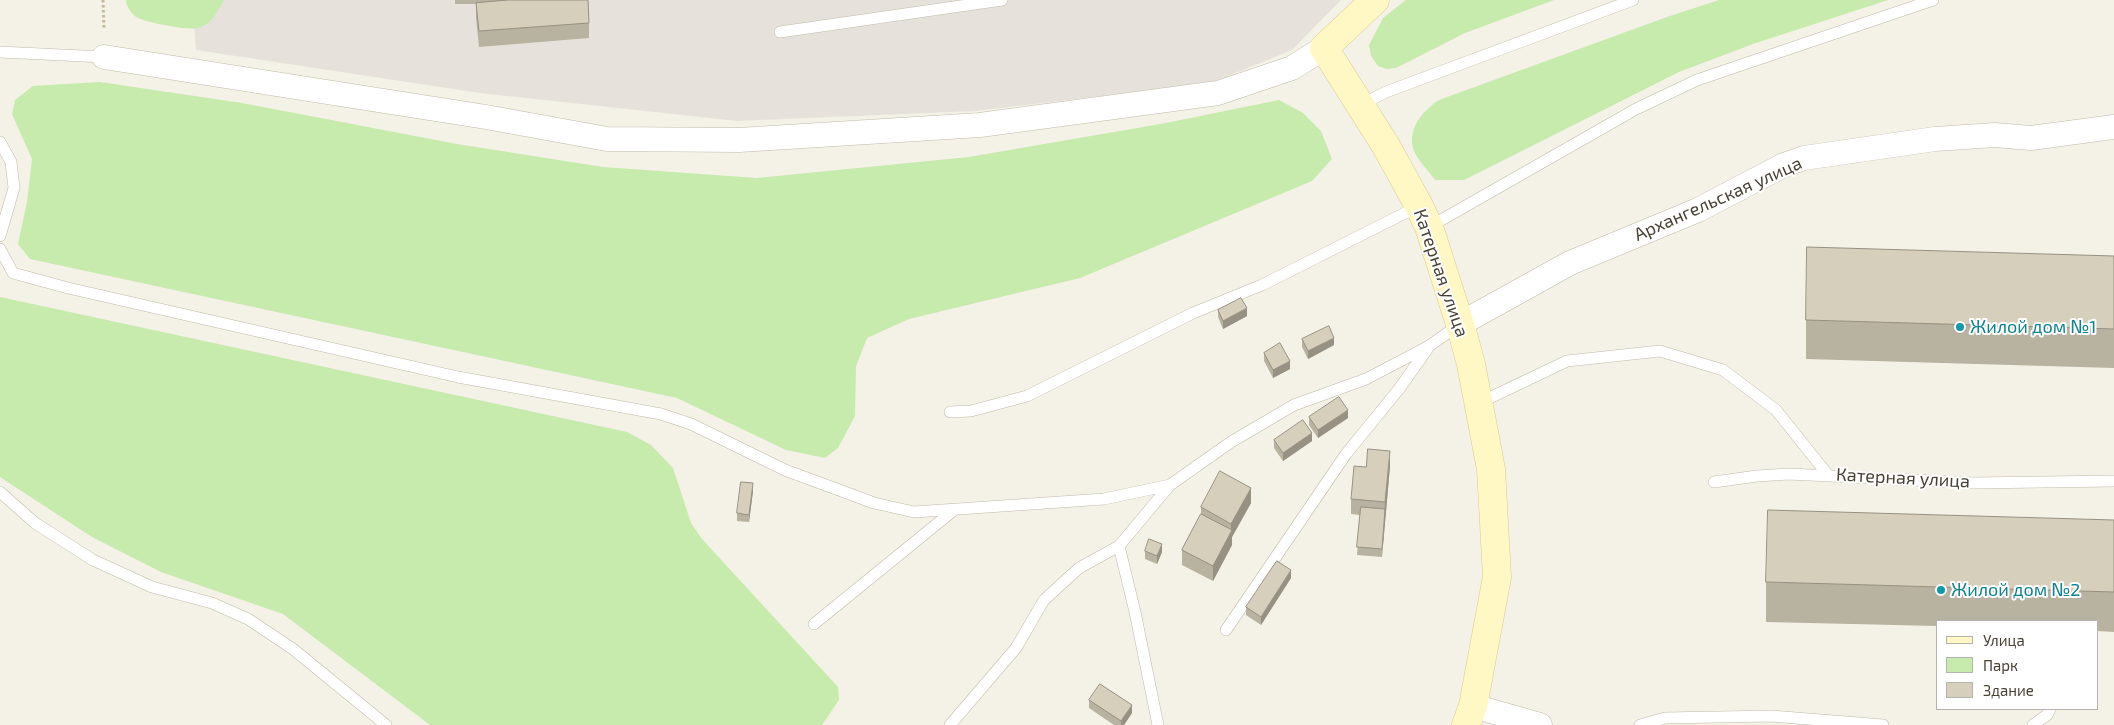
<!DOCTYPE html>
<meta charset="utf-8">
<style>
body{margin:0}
#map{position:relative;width:2114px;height:725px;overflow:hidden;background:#f4f1e6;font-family:"Exo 2",sans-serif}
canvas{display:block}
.legend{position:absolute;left:1936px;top:620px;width:162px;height:90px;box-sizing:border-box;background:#fff;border:1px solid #b5b3ae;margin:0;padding:6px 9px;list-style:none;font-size:15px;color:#474235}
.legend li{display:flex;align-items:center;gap:10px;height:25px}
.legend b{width:25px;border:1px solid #b5b3ae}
</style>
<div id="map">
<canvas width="2114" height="725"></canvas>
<ul class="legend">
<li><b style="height:6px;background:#fff8c5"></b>Улица</li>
<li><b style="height:14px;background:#c7eaad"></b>Парк</li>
<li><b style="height:14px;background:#d6cfbb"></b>Здание</li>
</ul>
</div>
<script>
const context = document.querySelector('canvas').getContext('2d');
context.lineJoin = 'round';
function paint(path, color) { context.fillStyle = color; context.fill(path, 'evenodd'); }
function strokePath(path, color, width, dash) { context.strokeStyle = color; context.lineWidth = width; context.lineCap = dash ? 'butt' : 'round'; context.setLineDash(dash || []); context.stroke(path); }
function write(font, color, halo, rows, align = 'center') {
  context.font = font + ' "Exo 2",sans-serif'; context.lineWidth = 4; context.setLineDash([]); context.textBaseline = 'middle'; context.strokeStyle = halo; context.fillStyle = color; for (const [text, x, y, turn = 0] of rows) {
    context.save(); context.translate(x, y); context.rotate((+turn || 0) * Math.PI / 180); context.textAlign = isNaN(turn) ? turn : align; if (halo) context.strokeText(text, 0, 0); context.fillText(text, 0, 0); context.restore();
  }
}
const industrial = new Path2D(`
 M192,0H1341L1292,50L1211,83L975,111L737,121L480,93L196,50Z`);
const green = new Path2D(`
 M126,0H224C217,12 212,24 198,28C189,31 144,22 136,17C131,13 126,6 126,0Z
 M1406,0H1554L1465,33L1396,68L1387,69L1378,66L1371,56L1369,45L1383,18Z
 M1719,0H1888L1753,44L1679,72L1464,180H1435C1429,171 1416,159 1413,148C1408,127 1423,111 1439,100L1667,17Z
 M100,82L242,103L457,144L603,167L757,178L969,157L1166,123L1279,100L1303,113L1321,131L1332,159L1312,181L1080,278L909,319L867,338L856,366L855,416L838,448L825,458L786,450L677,398L30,259L18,244L27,202L32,159L12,114L15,100L33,86Z
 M0,297L627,432L651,445L673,468L691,523L702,539L838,687L839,700L822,725H430L283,614L161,572L92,537L0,477Z`);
const path = new Path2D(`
 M103,0L104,29`);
const lane = new Path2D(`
 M780,32L1002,0
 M0,52L104,57
 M1360,105L1386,92L1633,0
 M0,142L11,162L14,188L0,236
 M1429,227L1636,109L1697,80L1933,0
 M0,249L13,273L68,288L458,377L661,414L691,424L785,470L874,503L914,512L1104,499L1170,485
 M1479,403L1567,361L1660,351L1723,370L1776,410L1828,475
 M950,412L971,411L1027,396L1193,313L1262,285L1419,206
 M1714,482L1757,476L1789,474L1974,483L2114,481
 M0,492L35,523L93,560L152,587L212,603L248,619L293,649L386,725
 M1119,546L1135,612L1158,725
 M814,624L954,510
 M1226,630L1346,454L1399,389L1428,348
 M950,725L1016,648L1044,600L1079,568L1119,546L1170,485L1231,442L1294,405L1366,379L1429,346L1459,325
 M1640,725L1665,718L1771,716L1883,725
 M2033,725L2047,715L2050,709`);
const street = new Path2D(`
 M104,57L486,117L607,139L739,140L980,125L1218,93L1292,68L1324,48
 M1460,324L1570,263L1698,210L1784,165L1804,158L1935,139L1995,135L2031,138L2114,127
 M1473,706L1540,725`);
const secondary = new Path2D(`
 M1375,0L1324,48L1386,146L1419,206L1429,227L1460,324L1471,364L1491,469L1497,577L1473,706L1466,725`);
const wall = new Path2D(`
 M455,0H588L589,23V38L479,47L476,18V4H455Z
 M2114,256V368L1806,359V320Z
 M1218,310L1247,316L1223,329L1218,317Z
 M1302,339L1334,345L1308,359L1302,347Z
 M1264,353L1290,369L1273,378L1264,361Z
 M1309,417L1348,418L1318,438L1309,425Z
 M1274,440L1312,441L1283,461L1274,448Z
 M1390,466L1382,557L1357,555L1360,515L1351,514V499L1366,467Z
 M753,491L749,522L737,521V513Z
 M1251,503L1232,537V545L1213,581L1182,565V550L1201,515V507Z
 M2114,520V632L2098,631V621H1938V626L1766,622V582Z
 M1145,551L1162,552L1157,564L1145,559Z
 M1291,578L1261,625L1246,615V607Z
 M1089,700L1132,713L1124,725H1114L1089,708Z`);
const shadedWall = new Path2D(`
 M1247,308V316L1223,329V321Z
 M1334,338V345L1308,359V351Z
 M1290,361V369L1273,378V370Z
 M1348,410V418L1318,438V430Z
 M1312,433V441L1283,461V453Z
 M1390,451V466L1382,557L1385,502Z
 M753,483V491L749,522V515Z
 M1251,488V503L1232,537V545L1213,581V566L1231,532V524Z
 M1162,544V552L1157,564V556Z
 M1291,570V578L1261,625V617Z
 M1132,705V713L1124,725H1121V721Z`);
const building = new Path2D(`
 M509,0H588L589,23L479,31L476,3Z
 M1807,247L2114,256V329L1806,320Z
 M1241,298L1247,308L1223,321L1218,310Z
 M1329,326L1334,338L1308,351L1302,339Z
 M1280,343L1290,361L1273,370L1264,353Z
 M1339,397L1348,410L1318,430L1309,417Z
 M1303,420L1312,433L1283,453L1274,440Z
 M1368,449L1390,451L1385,502L1351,499L1354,466L1366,467Z
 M1220,471L1251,488L1231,524L1201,507Z
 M741,482L753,483L749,515L737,513Z
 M1361,507L1385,509L1382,549L1357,547Z
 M1768,510L2114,520V592L1766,582Z
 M1201,514L1232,530L1213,566L1182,550Z
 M1149,539L1162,544L1157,556L1145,551Z
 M1277,561L1291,570L1261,617L1246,607Z
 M1100,684L1132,705L1121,721L1089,700Z`);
const markers = [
 [1960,327,5,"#0f9aa8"],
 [1941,590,5,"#0f9aa8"]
];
const streetNames = [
 ["Архангельская улица",1718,199,-24],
 ["Катерная улица",1441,273,71],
 ["Катерная улица",1903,478,3]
];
const cultureNames = [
 ["Жилой дом №1",1970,327],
 ["Жилой дом №2",1951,590]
];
paint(industrial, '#e6e2db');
paint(green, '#c7eaad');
strokePath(lane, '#c0baa8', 12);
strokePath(street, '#c0baa8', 25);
strokePath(secondary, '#d6cc94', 29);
strokePath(path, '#c2b999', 3, [2.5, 2.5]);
strokePath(lane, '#fff', 11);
strokePath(street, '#fff', 24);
strokePath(secondary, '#fff8c5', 28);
paint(wall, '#b8b2a1');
paint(shadedWall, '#969183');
paint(building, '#d6cfbb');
strokePath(building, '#969183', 1);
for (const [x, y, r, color] of markers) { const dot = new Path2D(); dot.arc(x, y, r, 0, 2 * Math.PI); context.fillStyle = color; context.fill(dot); strokePath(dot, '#fff', 2); }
write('18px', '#474235', '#fff', streetNames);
write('18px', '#0d838f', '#fff', cultureNames, 'left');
</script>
